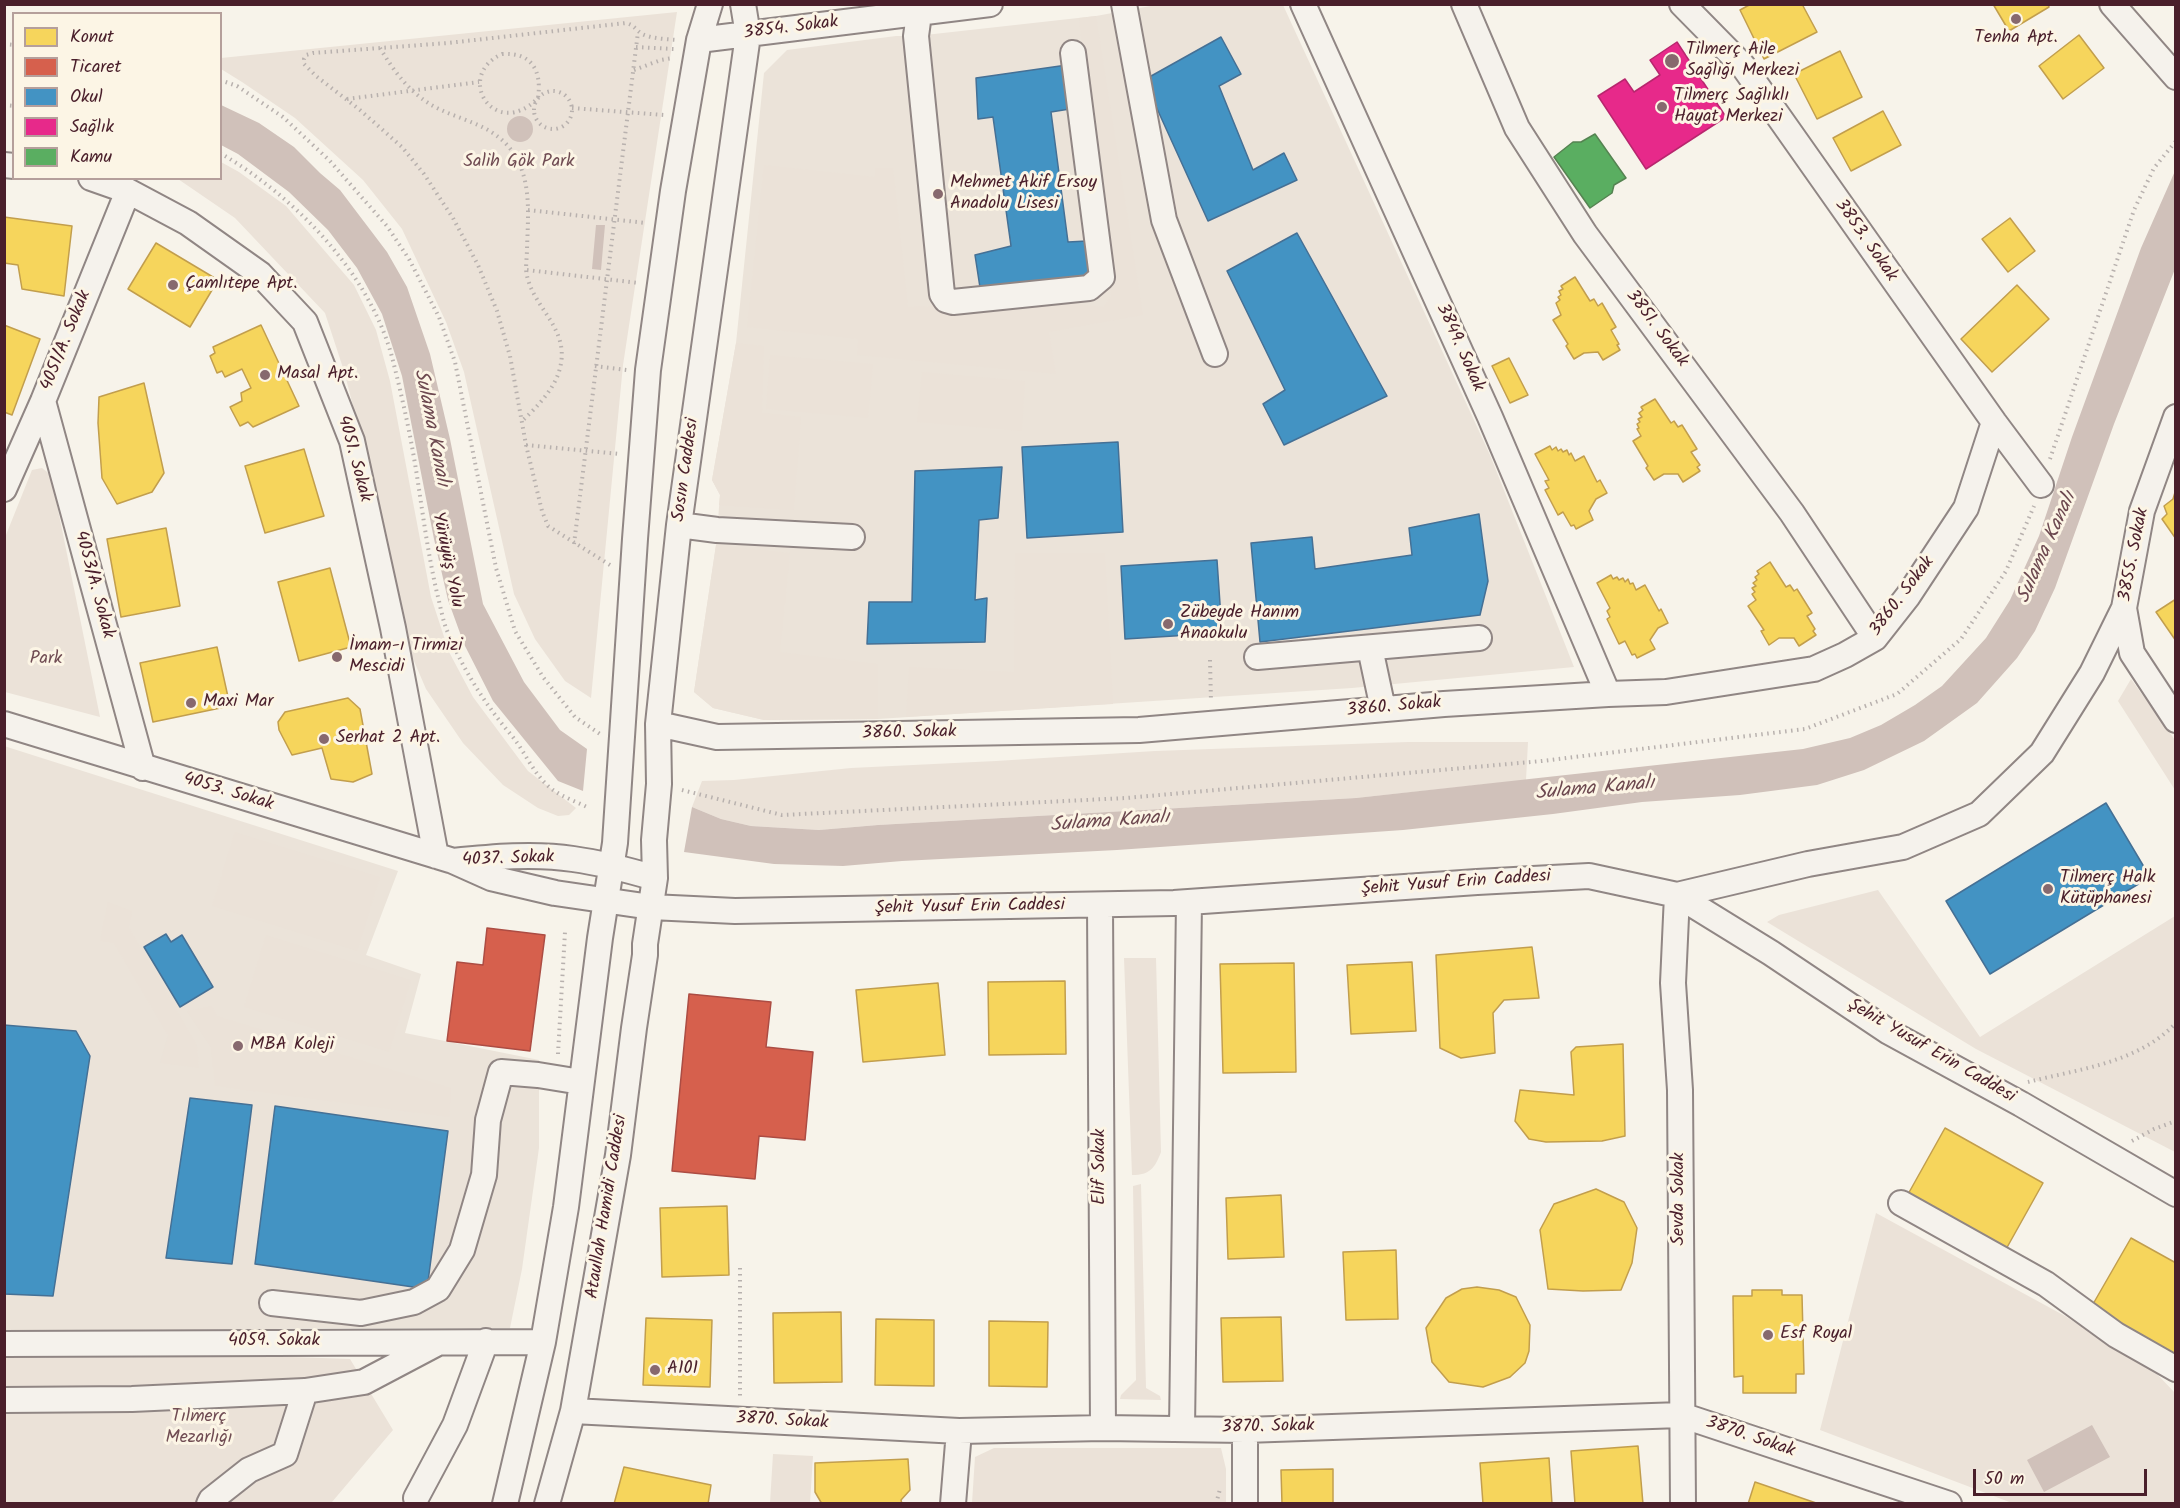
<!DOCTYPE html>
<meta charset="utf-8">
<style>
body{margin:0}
#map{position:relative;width:2180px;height:1508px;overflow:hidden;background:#f7f3ea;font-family:Kalam,sans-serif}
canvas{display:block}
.frame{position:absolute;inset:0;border:6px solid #4a1f2b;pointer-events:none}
.legend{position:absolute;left:12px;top:12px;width:210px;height:168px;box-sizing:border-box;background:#fcf5e5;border:2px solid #b59f9b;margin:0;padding:8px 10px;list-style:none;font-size:18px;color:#4a1f2b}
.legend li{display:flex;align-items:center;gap:12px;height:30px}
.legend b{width:30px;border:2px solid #b59f9b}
.scale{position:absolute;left:1973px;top:1469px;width:174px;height:27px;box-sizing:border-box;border:3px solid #4a1f2b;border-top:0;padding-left:8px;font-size:18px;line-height:21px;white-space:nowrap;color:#4a1f2b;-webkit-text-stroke:4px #fcf5e5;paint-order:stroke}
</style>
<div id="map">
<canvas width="2180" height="1508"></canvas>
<div class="frame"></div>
<ul class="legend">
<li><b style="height:16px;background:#f6d55c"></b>Konut</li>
<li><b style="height:16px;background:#d6604d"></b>Ticaret</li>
<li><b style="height:16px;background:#4393c3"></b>Okul</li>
<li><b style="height:16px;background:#e7298a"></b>Sağlık</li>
<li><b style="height:16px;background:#5aae61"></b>Kamu</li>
</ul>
<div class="scale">50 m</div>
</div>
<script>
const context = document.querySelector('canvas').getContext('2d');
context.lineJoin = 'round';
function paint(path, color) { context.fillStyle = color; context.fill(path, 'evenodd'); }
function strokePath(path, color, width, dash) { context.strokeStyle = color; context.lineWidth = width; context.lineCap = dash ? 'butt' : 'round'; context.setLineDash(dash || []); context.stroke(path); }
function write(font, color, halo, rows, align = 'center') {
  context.font = font + ' Kalam,sans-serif'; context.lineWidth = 6; context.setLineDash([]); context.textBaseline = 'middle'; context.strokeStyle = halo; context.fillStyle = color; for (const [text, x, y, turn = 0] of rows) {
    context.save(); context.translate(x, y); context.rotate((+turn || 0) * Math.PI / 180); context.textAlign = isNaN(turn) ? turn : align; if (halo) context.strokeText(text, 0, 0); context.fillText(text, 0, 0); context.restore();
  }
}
const built = new Path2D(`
 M1156,5H1283L1490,455L1574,667L1352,688L878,719L764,720L713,708L694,692L716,545L720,495L712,480L736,343L764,73L787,50L896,36H916L1096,16Z
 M4,746L398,871L366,955L421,974L405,1033L539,1060V1148L522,1269L510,1328H314L5,1336Z`);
const green = new Path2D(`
 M677,12L623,365L591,698L565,681L535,639L514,594L464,372L446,322L402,229L363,180L295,118L242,82L221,69V58Z
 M1096,16L1143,315L1049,332L1056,374L857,355L858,339L747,327L764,165L875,177V168H893L908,307L1048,302L1104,307L1111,296L1079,18Z
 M221,162L239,172L286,206L354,285L376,330L390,381L431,597L449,652L473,697L528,771L576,808L569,815L558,816L538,808L503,785L463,743L426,689L408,647L368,464L344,371L325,313L235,218L178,179L220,178Z
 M736,343L764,346L762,413L801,417L794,510L719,505L720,495L712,480Z
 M770,355L873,364L868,418L766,409Z
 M922,372L1025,381L1022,431L917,422Z
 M42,468L51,475L100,717L5,692L4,540L32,470Z
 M716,545L790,553L780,652L878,664V719L764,720L713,708L694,692Z
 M1015,553H1105L1113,704L906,717L909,667L1014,672Z
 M2131,679L2175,740V790L2118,701Z
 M1408,742H1528L1526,780L1356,798L878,825L819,830L751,826L721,819L692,807L702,781L734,780L851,768L996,761L1155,751Z
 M235,832L380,877L357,951L212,906Z
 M1878,890L1980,1037L2175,916V1152L1976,1049L1767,922L1779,915Z
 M108,902L132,911L129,928L197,1046L199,1068L160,1063L168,1035L114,943L100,941Z
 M266,935L411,980L389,1052L244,1007Z
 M1124,958H1156L1161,1152C1155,1168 1150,1175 1132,1175Z
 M212,1006L217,1016L451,1088L449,1117L215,1086L211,1047L187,1011Z
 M1141,1184L1146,1388L1160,1396L1161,1400L1120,1399L1121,1395L1136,1380L1133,1186Z
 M1876,1213L2065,1316L2157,1374L2175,1393V1503H2012L1820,1430Z
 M206,1354L350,1359L393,1430L332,1502L339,1503H5L4,1358Z
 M994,1448H1221L1226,1469V1503H972L975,1457Z
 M773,1454L813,1456L810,1503H770Z`);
const water = new Path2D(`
 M221,105L259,123L294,147L320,173L340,190L387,252L407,287L430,354L450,439L483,604L524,682L560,730L587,749L583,791L558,781L493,701L464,644L448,600L434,539L402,376L382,314L357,268L328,230L289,192L238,154L221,145Z
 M507 129a13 13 0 1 1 26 0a13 13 0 1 1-26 0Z
 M2175,171V269L2114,424L2055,588L2035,631L2017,658L1977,703L1924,741L1864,770L1817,785L1740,795L1642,802L1553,814L1403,830L1117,850L902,861L843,866L774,864L684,852L692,807L721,819L751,826L819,830L878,825L1356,798L1803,749L1850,738L1881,725L1915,705L1942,686L1986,638L2010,600L2039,536L2072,437L2141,248Z
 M596,225H605L601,270L592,269Z
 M2092,1425L2110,1457L2044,1492L2027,1460Z`);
const homes = new Path2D(`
 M1751,4H1802L1817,32L1764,59L1740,10Z
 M1993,4H2048L2049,7L2009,31Z
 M2079,35L2104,68L2063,99L2039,66Z
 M1840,51L1862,97L1817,119L1794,74Z
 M1883,111L1901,145L1851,171L1833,138Z
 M4,217L72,226L64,296L22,289L18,265L4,263Z
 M2010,218L2035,251L2008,272L1982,239Z
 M156,243L218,280L190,327L128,289Z
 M1575,277L1590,301L1594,299L1598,306L1602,303L1616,327L1611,330L1619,344L1617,345L1620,350L1603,360L1598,352L1584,353L1574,359L1566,346L1568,344L1553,320L1561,315L1556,303L1560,300L1558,297L1561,295L1559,291L1563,289L1561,286Z
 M2017,285L2049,319L1992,372L1961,339Z
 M4,325L40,339L12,415L4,412Z
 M261,325L299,406L253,427L248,422L240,426L230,407L242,401L241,393L251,388L242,369L225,377L222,371L217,373L210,356L215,353L213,347Z
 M1509,358L1528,395L1510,403L1492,366Z
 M144,383L164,473L152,492L117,504L102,478L98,423L99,397Z
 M1655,399L1671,423L1674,421L1678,427L1682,425L1697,449L1691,452L1700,465L1697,467L1700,471L1683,482L1678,474H1664L1654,480L1646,468L1648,466L1633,441L1641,436L1637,429L1639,428L1637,424L1640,422L1638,419L1642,417L1639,413L1643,410L1641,407Z
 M1550,446L1552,450L1556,447L1558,451L1561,449L1563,452L1567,450L1569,455L1571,453L1575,461L1584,456L1597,482L1600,480L1607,493L1596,499L1589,511L1593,520L1576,529L1574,525L1571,526L1563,512L1558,515L1545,490L1549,488L1545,481L1549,480L1535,454Z
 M304,449L324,516L265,533L245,466Z
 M2176,489V539L2162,519L2167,514L2164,506L2173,499Z
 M166,528L180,606L121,617L107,539Z
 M1770,562L1786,587L1790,585L1794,591L1797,589L1812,613L1807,616L1815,629L1813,631L1816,635L1799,646L1794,638H1779L1769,645L1761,631L1764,630L1748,606L1756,600L1752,594L1755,592L1752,588L1756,586L1753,583L1757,580L1755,577L1759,574L1757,571Z
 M330,568L351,647L299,661L278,582Z
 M1611,575L1613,579L1617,577L1619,580L1623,578L1625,582L1628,579L1630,584L1633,583L1636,590L1645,585L1659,611L1661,609L1668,623L1658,628L1650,640L1655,649L1637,658L1635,654L1632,655L1625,641L1619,644L1607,619L1610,617L1607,611L1610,608L1597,583Z
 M2176,599V641L2156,612Z
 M217,647L230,706L153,722L140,663Z
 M348,698L360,709L372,774L353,782L331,779L322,748L292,755L279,730L278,722L285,712Z
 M1532,947L1539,998L1504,1000L1493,1013L1495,1053L1461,1058L1440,1048L1436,955Z
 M1412,962L1416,1031L1351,1034L1347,965Z
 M1294,963L1296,1072L1223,1073L1220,964Z
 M1065,981L1066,1054L989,1055L988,982Z
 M938,983L945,1055L863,1062L856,990Z
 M1623,1044L1625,1136L1602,1141L1546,1142L1529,1139L1515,1121L1520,1090L1574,1095L1571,1052L1576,1047Z
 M1945,1128L2043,1183L2005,1251L1907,1196Z
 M1596,1189L1624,1202L1637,1228L1632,1263L1621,1290L1583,1291L1548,1289L1540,1230L1554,1204Z
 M1281,1195L1284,1257L1228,1259L1226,1198Z
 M727,1206L729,1275L662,1277L660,1208Z
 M2131,1238L2176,1263V1352L2172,1358L2089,1311Z
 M1396,1250L1398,1319L1346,1320L1343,1252Z
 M1477,1287L1499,1290L1516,1297L1530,1325L1529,1351L1525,1363L1510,1377L1483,1387L1449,1382L1432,1362L1426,1328L1446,1298L1462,1289Z
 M1752,1290H1782V1295H1802L1804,1374H1796V1393H1743V1376L1734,1377L1733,1296H1752Z
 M841,1312L842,1382L774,1383L773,1313Z
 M1281,1317L1283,1381L1223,1382L1221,1318Z
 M646,1318L712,1320L710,1387L643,1385Z
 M876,1319L934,1320V1386L875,1385Z
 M989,1321L1048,1322L1047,1387L989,1386Z
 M1638,1446L1643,1504H1575L1571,1451Z
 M1549,1458L1552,1504H1483L1480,1463Z
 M908,1459L910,1490L901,1500L902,1504H822L815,1492V1463Z
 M624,1467L711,1485L708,1504H614Z
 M1333,1469V1504H1282L1281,1470Z
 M1755,1482L1819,1504H1748Z`);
const shops = new Path2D(`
 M487,928L545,935L530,1051L447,1041L457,962L483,965Z
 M689,994L771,1002L766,1047L813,1052L805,1140L759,1136L755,1179L672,1171Z`);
const schools = new Path2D(`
 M1221,37L1241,74L1219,86L1253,170L1284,153L1297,180L1208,221L1144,80Z
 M1067,65L1076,108L1051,112L1068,242L1087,241L1090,280L981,294L975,255L1011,246L993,117L978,119L976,78Z
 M1297,233L1387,396L1284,445L1263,404L1285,390L1227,271Z
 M1118,442L1123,532L1027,538L1022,447Z
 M1002,467L998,518L979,520L975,600L987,598L985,642L867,644L869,602H912L915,471Z
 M1479,514L1488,581L1480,615L1260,642L1251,543L1312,537L1315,569L1412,555L1409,528Z
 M1217,560L1222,633L1125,639L1121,566Z
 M2106,803L2150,877L1990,974L1946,901Z
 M166,934L171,942L182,935L213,987L180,1007L144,947Z
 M4,1025L76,1031L90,1056L53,1296L4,1294Z
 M190,1098L252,1105L232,1264L166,1258Z
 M275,1106L448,1131L427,1289L255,1264Z`);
const health = new Path2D(`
 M1677,42L1726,117L1646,169L1598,96L1625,79L1634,92L1660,75L1650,60Z`);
const public = new Path2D(`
 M1595,134L1626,178L1614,185L1612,193L1590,208L1554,157L1573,142H1581Z`);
const path = new Path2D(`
 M4,44L14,45
 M636,47L674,49
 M380,48C395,73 412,96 439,109C462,120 489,125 507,145C533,174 528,213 527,249C527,258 525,268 527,276C535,310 570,329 560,368C555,389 536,408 521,422
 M502,54C532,52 542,71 538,98C495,142 453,76 502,54Z
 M634,70L661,60L672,58
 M220,80L237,86L283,117L329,160L387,226L409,259L439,317L455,362L496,568L515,631L543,677L575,717L600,734
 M534 110a19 19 0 1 1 38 0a19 19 0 1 1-38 0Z
 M347,99L479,82
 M4,105L14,106
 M572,108L664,115
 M220,153C294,196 369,272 392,357C402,396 411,437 417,476C423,515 428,554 437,593C440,604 442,617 446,628C462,668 484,703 512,736C526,753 534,776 553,790C563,797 577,802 589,808
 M528,210L646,223
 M527,270L639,283
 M595,366L627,370
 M526,445L620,454
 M2050,459L2134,210L2154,168L2176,141
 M574,544L638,32
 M610,565L548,526L542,511L526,445L510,356L497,311L478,265L453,218L424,174L402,147L360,110L316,76L304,64V59L306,55L313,53L448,43L626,23C634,25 636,30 642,34C653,39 666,39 677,40
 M1210,660L1211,702
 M682,790L782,815L1126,798L1542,761L1805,729L1897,694L1961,639L2006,571L2034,506
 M558,1054L565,932
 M2028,1082C2079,1069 2138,1063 2176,1023
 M2132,1141L2154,1129L2176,1121
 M740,1268V1398
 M1216,1504L1220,1489`);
const minor = new Path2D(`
 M1124,4L1164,220L1215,354
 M1303,4L1490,417L1608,694
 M1464,4L1517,128L1585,234L1792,513L1875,638
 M1682,4L1743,66L1994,422L2041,485
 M2112,4L2176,77
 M919,14L916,36L942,294L946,300L953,302L1089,288L1102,277L1073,53
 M699,40L990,4
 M4,165L14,166
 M91,178L128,191L188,223L260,274L305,322L352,441L393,628L436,856
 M43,401L143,768
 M2176,417L2142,511L2124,608L2132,653L2176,720
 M4,489L43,401L128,191
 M679,525L717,530L852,537
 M1370,648L1383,709
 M1257,657L1479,638
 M4,724L450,860
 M658,724L717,737L1139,730L1444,704L1608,694L1666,692L1814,669L1845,655L1875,638L1908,596L1966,508L1994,422
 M655,878C628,870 601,863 573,859C535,853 491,857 453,861L491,878L555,893L651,907L735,911L1174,903L1477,882L1589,876L1677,895L1771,953L1889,1032L2021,1104L2176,1194
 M1100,905L1103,1428
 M1901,1203L2046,1284L2116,1335L2176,1369
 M272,1303L361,1313L414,1302L438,1289L462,1250L484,1175L488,1120L501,1072L538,1075L581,1082
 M4,1344L543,1342
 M4,1400L132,1399L305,1391L364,1382L436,1344
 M573,1411L959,1431L1103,1428L1245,1430L1681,1415L1949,1504
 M1182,1429L1189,902
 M416,1498L455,1425L486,1341
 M209,1504L211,1500L249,1470L285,1454L305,1391
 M505,1504L543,1342L566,1207L600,938L615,843L635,539L648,370L673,191L699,40L710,4
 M547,1504L573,1411L618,1155L634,1028L645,955V944L655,878L654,840L659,784L658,724L679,525L748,35L743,4
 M953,1504L959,1431
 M1245,1504V1430
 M1683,1504L1680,1090L1673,983L1677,895L1808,864L1903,847L1979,814L2042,753L2092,673L2124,608`);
const markers = [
 [2016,19,6,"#87696e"],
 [1672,61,8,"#87696e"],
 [1662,107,6,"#87696e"],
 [938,194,6,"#87696e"],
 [173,285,6,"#87696e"],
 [265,375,6,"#87696e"],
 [1168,624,6,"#87696e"],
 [337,657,6,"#87696e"],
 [191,703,6,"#87696e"],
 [324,739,6,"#87696e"],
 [2048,889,6,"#87696e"],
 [238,1046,6,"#87696e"],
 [1768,1335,6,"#87696e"],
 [655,1370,6,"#87696e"]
];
const streetNames = [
 ["3854. Sokak",791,29,-7],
 ["3853. Sokak",1865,241,55],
 ["3851. Sokak",1656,329,53],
 ["4051/A. Sokak",67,341,-68],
 ["3849. Sokak",1459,348,66],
 ["4051. Sokak",353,459,75],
 ["Sosın Caddesi",687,470,-82],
 ["3855. Sokak",2135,555,-79],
 ["Yürüyüş Yolu",446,560,78],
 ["4053/A. Sokak",93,585,75],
 ["3860. Sokak",1903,597,-53],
 ["3860. Sokak",1394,708,-5],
 ["3860. Sokak",909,734,-1],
 ["4053. Sokak",228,793,17],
 ["4037. Sokak",508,860,-2],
 ["Şehit Yusuf Erin Caddesi",1456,884,-4],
 ["Şehit Yusuf Erin Caddesi",970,908,-1],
 ["Şehit Yusuf Erin Caddesi",1931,1052,30],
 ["Elif Sokak",1101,1167,-90],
 ["Sevda Sokak",1680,1199,-90],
 ["Ataullah Hamidi Caddesi",608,1207,-81],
 ["4059. Sokak",274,1342],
 ["3870. Sokak",782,1422,3],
 ["3870. Sokak",1268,1428,-1],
 ["3870. Sokak",1750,1438,19]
];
const poiNames = [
 ["Tenha Apt.",2016,39,"center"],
 ["Tilmerç Aile",1686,51],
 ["Sağlığı Merkezi",1686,72],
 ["Tilmerç Sağlıklı",1674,97],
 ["Hayat Merkezi",1674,118],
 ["Mehmet Akif Ersoy",950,184],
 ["Anadolu Lisesi",950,205],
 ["Çamlıtepe Apt.",185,285],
 ["Masal Apt.",277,375],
 ["Zübeyde Hanım",1180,614],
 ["Anaokulu",1180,635],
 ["İmam-ı Tirmizi",349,647],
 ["Mescidi",349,668],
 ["Maxi Mar",203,703],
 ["Serhat 2 Apt.",336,739],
 ["Tilmerç Halk",2060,879],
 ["Kütüphanesi",2060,900],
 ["MBA Koleji",250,1046],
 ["Esf Royal",1780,1335],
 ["A101",667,1370]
];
const parkNames = [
 ["Salih Gök Park",519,163],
 ["Park",46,660],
 ["Tılmerç",199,1418],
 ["Mezarlığı",199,1439]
];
const waterNames = [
 ["Sulama Kanalı",430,428,79],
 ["Sulama Kanalı",2048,548,-66],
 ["Sulama Kanalı",1595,790,-5],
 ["Sulama Kanalı",1110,823,-4]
];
paint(built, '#ebe3d9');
paint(green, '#ebe2d8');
paint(water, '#d0c1ba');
paint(homes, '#f6d55c');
strokePath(homes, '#c29e4d', 1.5);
paint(shops, '#d6604d');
strokePath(shops, '#ac4c43', 1.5);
paint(schools, '#4393c3');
strokePath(schools, '#457095', 1.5);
paint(health, '#e7298a');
strokePath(health, '#b8266e', 1.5);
paint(public, '#5aae61');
strokePath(public, '#558351', 1.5);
strokePath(minor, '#908684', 28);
strokePath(path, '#b8b1ae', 4, [1.5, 4.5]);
strokePath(minor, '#f5f2ec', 24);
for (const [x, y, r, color] of markers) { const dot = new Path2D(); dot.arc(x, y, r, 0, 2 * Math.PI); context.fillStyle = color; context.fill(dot); strokePath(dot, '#fcf5e5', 2); }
write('18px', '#4a1f2b', '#fcf5e5', streetNames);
write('18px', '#4a1f2b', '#fcf5e5', poiNames, 'left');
write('18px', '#704c53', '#fcf5e5', parkNames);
write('italic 20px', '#6d4950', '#fcf5e5', waterNames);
</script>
